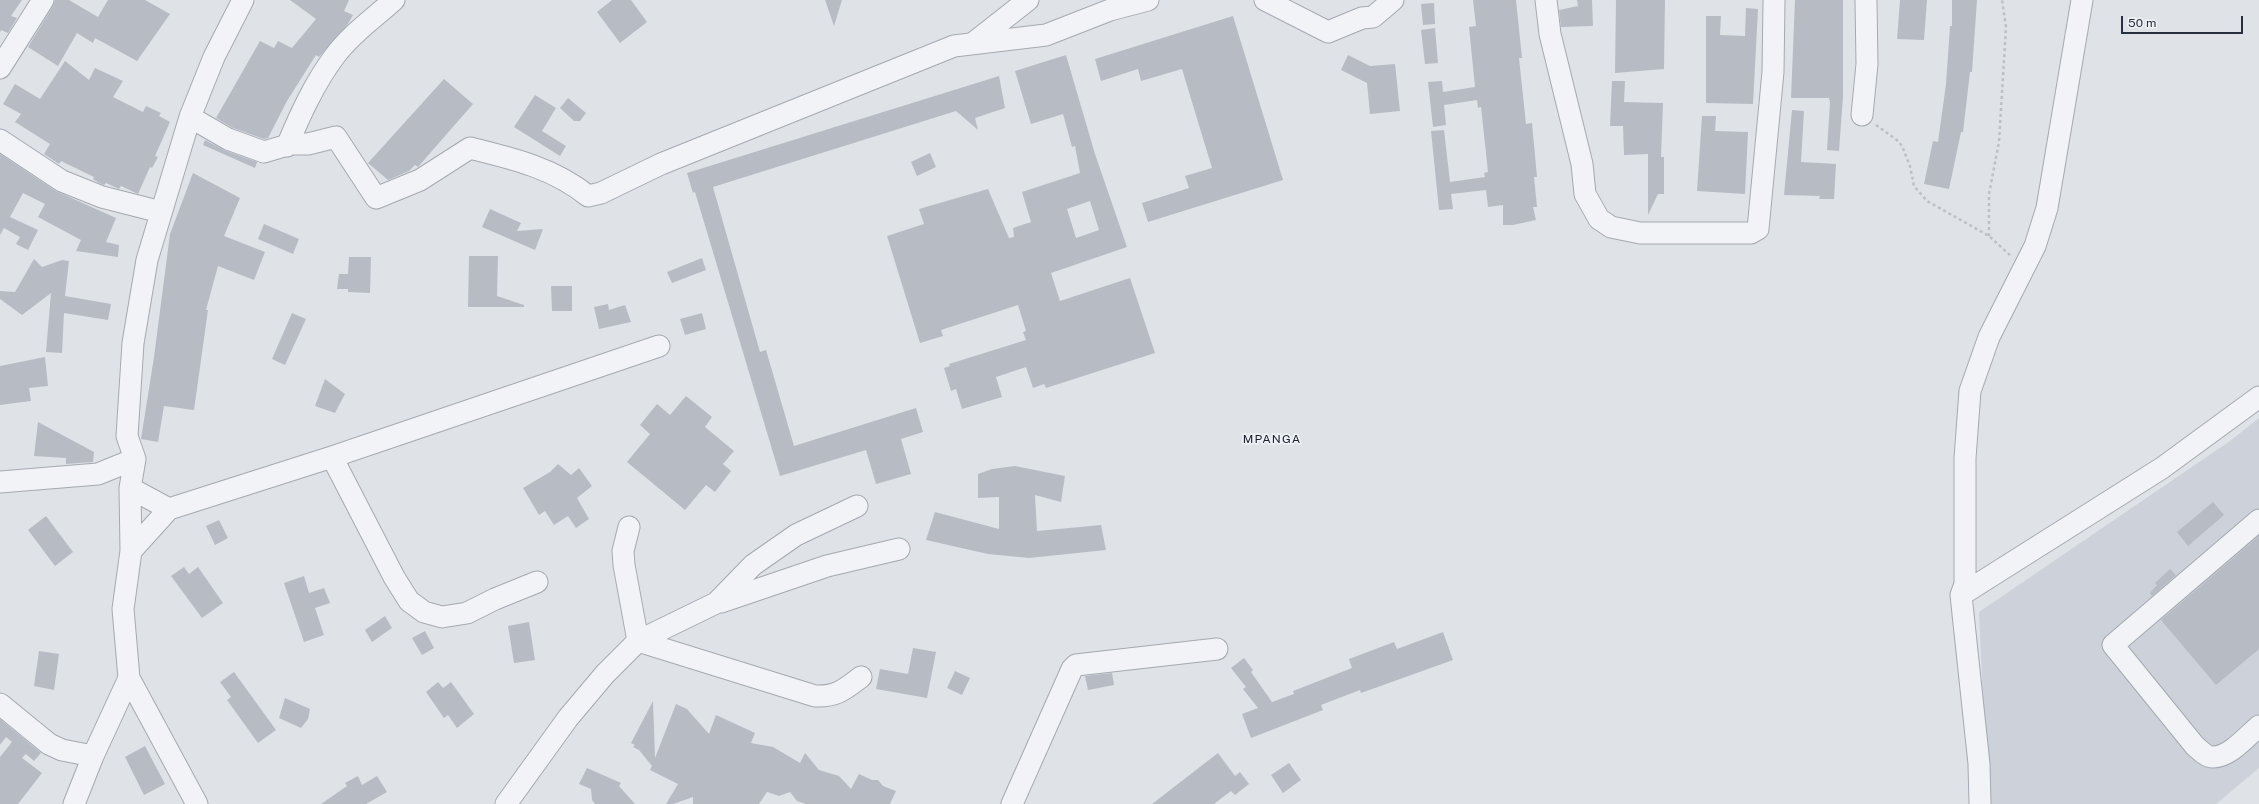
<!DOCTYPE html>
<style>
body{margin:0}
#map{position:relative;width:2259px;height:804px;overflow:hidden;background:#dfe2e7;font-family:"Public Sans",sans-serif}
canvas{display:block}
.scale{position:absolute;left:2121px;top:16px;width:122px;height:18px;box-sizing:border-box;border:2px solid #29303d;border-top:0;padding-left:5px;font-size:12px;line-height:14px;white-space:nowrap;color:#29303d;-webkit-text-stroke:3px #eef1f5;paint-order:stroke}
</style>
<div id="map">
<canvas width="2259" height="804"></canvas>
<div class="scale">50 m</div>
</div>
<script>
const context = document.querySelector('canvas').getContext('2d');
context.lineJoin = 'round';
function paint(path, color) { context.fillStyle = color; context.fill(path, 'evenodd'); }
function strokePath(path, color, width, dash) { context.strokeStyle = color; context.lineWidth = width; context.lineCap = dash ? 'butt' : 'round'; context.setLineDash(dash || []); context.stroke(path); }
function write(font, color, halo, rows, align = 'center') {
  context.font = font + ' "Public Sans",sans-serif'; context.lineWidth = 3.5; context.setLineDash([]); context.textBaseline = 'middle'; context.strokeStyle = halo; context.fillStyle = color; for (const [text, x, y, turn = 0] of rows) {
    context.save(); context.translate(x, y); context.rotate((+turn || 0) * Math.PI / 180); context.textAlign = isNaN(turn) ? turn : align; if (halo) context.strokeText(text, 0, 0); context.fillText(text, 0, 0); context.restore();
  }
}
const built = new Path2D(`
 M2259,418V768L2216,804H1988L1979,612L2230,441Z`);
const building = new Path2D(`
 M0,0H22L11,16L17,18L8,33L1,30L0,32Z
 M55,0H69L98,17L108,0H145L170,14L137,61L95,38L93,43L77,33L58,66L28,47L53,6Z
 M290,0H349L344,11L353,15L348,24L319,57L316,55L287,101L268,138L264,139L233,128L216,118L260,41L274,48L278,41L292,48L316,19Z
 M612,0H631L647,22L620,43L597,12Z
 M825,0H842L834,26Z
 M1473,0H1516L1522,58H1519L1526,124L1532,123L1537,177H1534L1537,207H1533L1536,220L1513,225H1503V205L1488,207L1486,190L1451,194L1453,209L1439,210L1431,131L1444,130L1450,182L1485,177L1484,173L1488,172L1481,107L1478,108L1477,100L1444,105L1446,125L1433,127L1428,82L1442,81L1443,92L1475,87L1469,27L1476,26Z
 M1577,0H1592L1593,26L1561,27L1559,10L1578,6Z
 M1616,0H1665L1664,69L1615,73Z
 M1795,0H1843V96L1839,151L1827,150L1830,102L1829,98H1791Z
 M1900,0H1927L1924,40L1897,39Z
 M1952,0H1977L1972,72H1970L1963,132H1961L1949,189L1924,184L1933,141L1938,142L1946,84L1950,26H1952Z
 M1434,3L1435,24L1423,25L1421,4Z
 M1746,8L1758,9L1753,104L1706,103V16H1721L1720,35L1745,36Z
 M1233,16L1283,180L1148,222L1142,203L1189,188L1185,176L1212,168L1182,69L1141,81L1138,69L1101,81L1095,59Z
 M1435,28L1438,63L1425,64L1421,30Z
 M1066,55L1095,154L1127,247L1051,273L1060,301L1130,278L1155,353L1046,388L1044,384L1033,388L1026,367L996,377L1002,397L962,409L956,389L951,391L944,368L950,366L949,364L1026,340L1023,332L1026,331L1018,305L941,330L943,336L920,343L887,236L924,224L919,209L988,189L1009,238L1014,237L1013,228L1031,222L1022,192L1080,173L1075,146L1072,147L1063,114L1031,124L1015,71ZM1090,201L1099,230L1076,238L1067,209Z
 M1348,55L1370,66L1395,64L1400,111L1370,114L1367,83L1341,70Z
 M65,61L89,80L95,68L123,81L113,97L143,112L146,106L161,113L159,116L170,122L155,156L158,157L152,168L150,167L138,194L121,186L119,189L106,183L104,185L99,183L93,179L94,177L61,161L59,164L44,154L50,144L15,122L21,114L3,104L15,84L40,99Z
 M999,76L1005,108L975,118L978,130L956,111L713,187L760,352L766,350L794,446L916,408L923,432L901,439L911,474L876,484L866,450L780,476L695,192L693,193L687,173Z
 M444,79L473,104L418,167L415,165L409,171L388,180L368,163Z
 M1612,81H1625L1624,102L1663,103L1661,157H1664V194H1658L1648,215V154L1624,155L1623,126H1610Z
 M535,95L556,108L542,131L566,146L560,156L514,127Z
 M568,98L586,113L580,121H574L560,108Z
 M1792,110L1804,111L1801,162L1836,164L1834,199H1819L1820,196L1784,195Z
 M1702,116H1716L1715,131L1748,132L1745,194L1697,191Z
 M205,140L224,150L257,162L255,168L203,145Z
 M930,153L936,167L917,176L911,162Z
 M0,154L56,191L116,218L106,242L119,245L118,257L76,251L81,240L38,217L45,204L23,193L10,217L38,230L28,250L16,244L20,237L4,228L0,235Z
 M193,173L240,198L224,236L265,252L254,280L218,266L206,310H208L194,410L164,406L158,442L141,439L154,357L170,234Z
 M490,209L521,223L517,231L543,229L535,250L482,227Z
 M264,224L299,239L293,254L258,239Z
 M469,256H498L497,296L524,305V307H468Z
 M349,257H371L370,293L348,292V289H337L339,274H348Z
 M702,258L706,270L672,283L667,272Z
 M34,259L42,267L62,260L69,261L65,296L111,304L108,320L64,313L62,353L46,352L51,293L22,315L0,299V291L15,292Z
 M551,286H572V311H552Z
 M608,304L609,310L625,305L631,322L599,329L594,307Z
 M292,313L306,319L285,365L272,359Z
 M702,313L706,329L685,335L680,319Z
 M45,357L48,386L29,388L31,401L0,405V366Z
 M325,379L345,394L335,413L315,406Z
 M686,396L712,417L705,427L734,451L723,464L731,471L715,492L706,485L685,510L627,462L650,434L640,425L657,404L670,415Z
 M38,422L94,452L93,462L66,464V458L34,456Z
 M558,464L571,475L579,468L592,486L577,498L589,519L576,528L568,516L554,525L545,511L539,515L523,488L550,472Z
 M1015,466L1065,476L1061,502L1035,495L1037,531L1101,525L1106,550L1029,558L988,554L926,540L935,512L999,529V497L978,498V474L992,469Z
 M2213,502L2224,515L2188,546L2177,532Z
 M46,516L73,552L55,566L28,530Z
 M219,520L228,538L215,545L206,526Z
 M2259,536V649L2216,685L2161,620Z
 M184,567L189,574L198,567L223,603L202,618L171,576Z
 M2170,569L2176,575L2152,596L2150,593L2157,585L2155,583Z
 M304,576L309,593L324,588L330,603L315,608L324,635L304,642L284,583Z
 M385,616L392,628L372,642L365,630Z
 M529,622L535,660L514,663L508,626Z
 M425,631L434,648L422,655L412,638Z
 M1443,632L1453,660L1361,693L1360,690L1321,705L1323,710L1251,738L1242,714L1258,708L1243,689L1246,687L1231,668L1244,658L1253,670L1251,672L1272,702L1294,694L1293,691L1352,668L1349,659L1394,642L1397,649Z
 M913,648L936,652L927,698L876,689L880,669L908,674Z
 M39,651L59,654L54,690L34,686Z
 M955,671L970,678L962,695L947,688Z
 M234,672L276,730L258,743L227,700L231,697L220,682Z
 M1112,673L1114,685L1088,690L1085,676Z
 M438,682L443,688L451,682L474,714L457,728L448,715L444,718L426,692Z
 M285,698L310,709L308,719L301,728L279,718Z
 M653,701L655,758L676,704L687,709L709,734L716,715L755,733L751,743L773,747L800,763L805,753L819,770L839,776L851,789L859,774L872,780H878L883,786L896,791L890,804H806L797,801L790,792L779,796L767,792L759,804H693V797L673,804H666L678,784L650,770L652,766L639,750L633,747L635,745L631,743Z
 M0,719L41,753L34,761L26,754L22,758L42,773L18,804H0V757L12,742L6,737L0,745Z
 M145,746L165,784L144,795L125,757Z
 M1218,753L1235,776L1240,772L1249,784L1235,795L1231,791L1214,804H1152Z
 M1289,763L1301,780L1283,793L1271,775Z
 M587,768L621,783L619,786L635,804H595L592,800L591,789L579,784Z
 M358,776L362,785L377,776L387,792L366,804H321L347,786L345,783Z`);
const path = new Path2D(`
 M1876,125L1898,141L1902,146L1910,166L1914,186L1927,201L1989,236L2011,256
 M1989,236V194L1999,142L2006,27L2002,0`);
const minor = new Path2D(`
 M1265,0L1328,32L1362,18L1373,17L1393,0
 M1546,0L1550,34L1582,164L1585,194L1599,219L1611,227L1640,233H1751L1758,229L1773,72L1774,0
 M972,44L1028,0
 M0,68L43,0
 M1862,115L1867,64L1866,0
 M190,117L228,139L264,152L291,144H308L336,137L376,198L420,180L470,148C511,158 554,168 588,196L601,193L661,164L954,46L1046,35L1110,10L1148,0
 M0,140L62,181L102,197L161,212
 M287,146C300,115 314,84 334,57C350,35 374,18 394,0
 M332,457L394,577L409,601L424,612L442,617L467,613L495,599L537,582
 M0,482L98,474L135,459
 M130,488L169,509L332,457L659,346
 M2259,520L2113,645L2195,746C2200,750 2206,757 2213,757C2230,757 2247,736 2259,726
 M629,527L623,551L624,565L638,641
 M131,551L169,509
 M1961,595L2162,468L2259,397
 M721,602L827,566L899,549
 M638,641L815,696C837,697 845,689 861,677
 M129,678L197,804
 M0,704L49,744L62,750L93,756
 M74,804L93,756L129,678L123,609L131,551L130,488L135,459L127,436L133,343L147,260L190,117L214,57L243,0
 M506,804L568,718L605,674L638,641L716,603L753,565L796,535L857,506
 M1012,804L1072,669L1076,665L1217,649
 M1980,804L1979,764L1961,595L1965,584V458L1970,391L1989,337L2035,246L2047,208L2082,0`);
const neighbourhoodNames = [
 ["MPANGA",1272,439]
];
paint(built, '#cdd1d9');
paint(building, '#b7bcc4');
strokePath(minor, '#a5a9b1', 23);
strokePath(path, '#bdc0c6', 2.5, [3, 3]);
strokePath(minor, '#f1f3f6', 21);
context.letterSpacing = '1px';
write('12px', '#1b222e', '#eef1f5', neighbourhoodNames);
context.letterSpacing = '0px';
</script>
